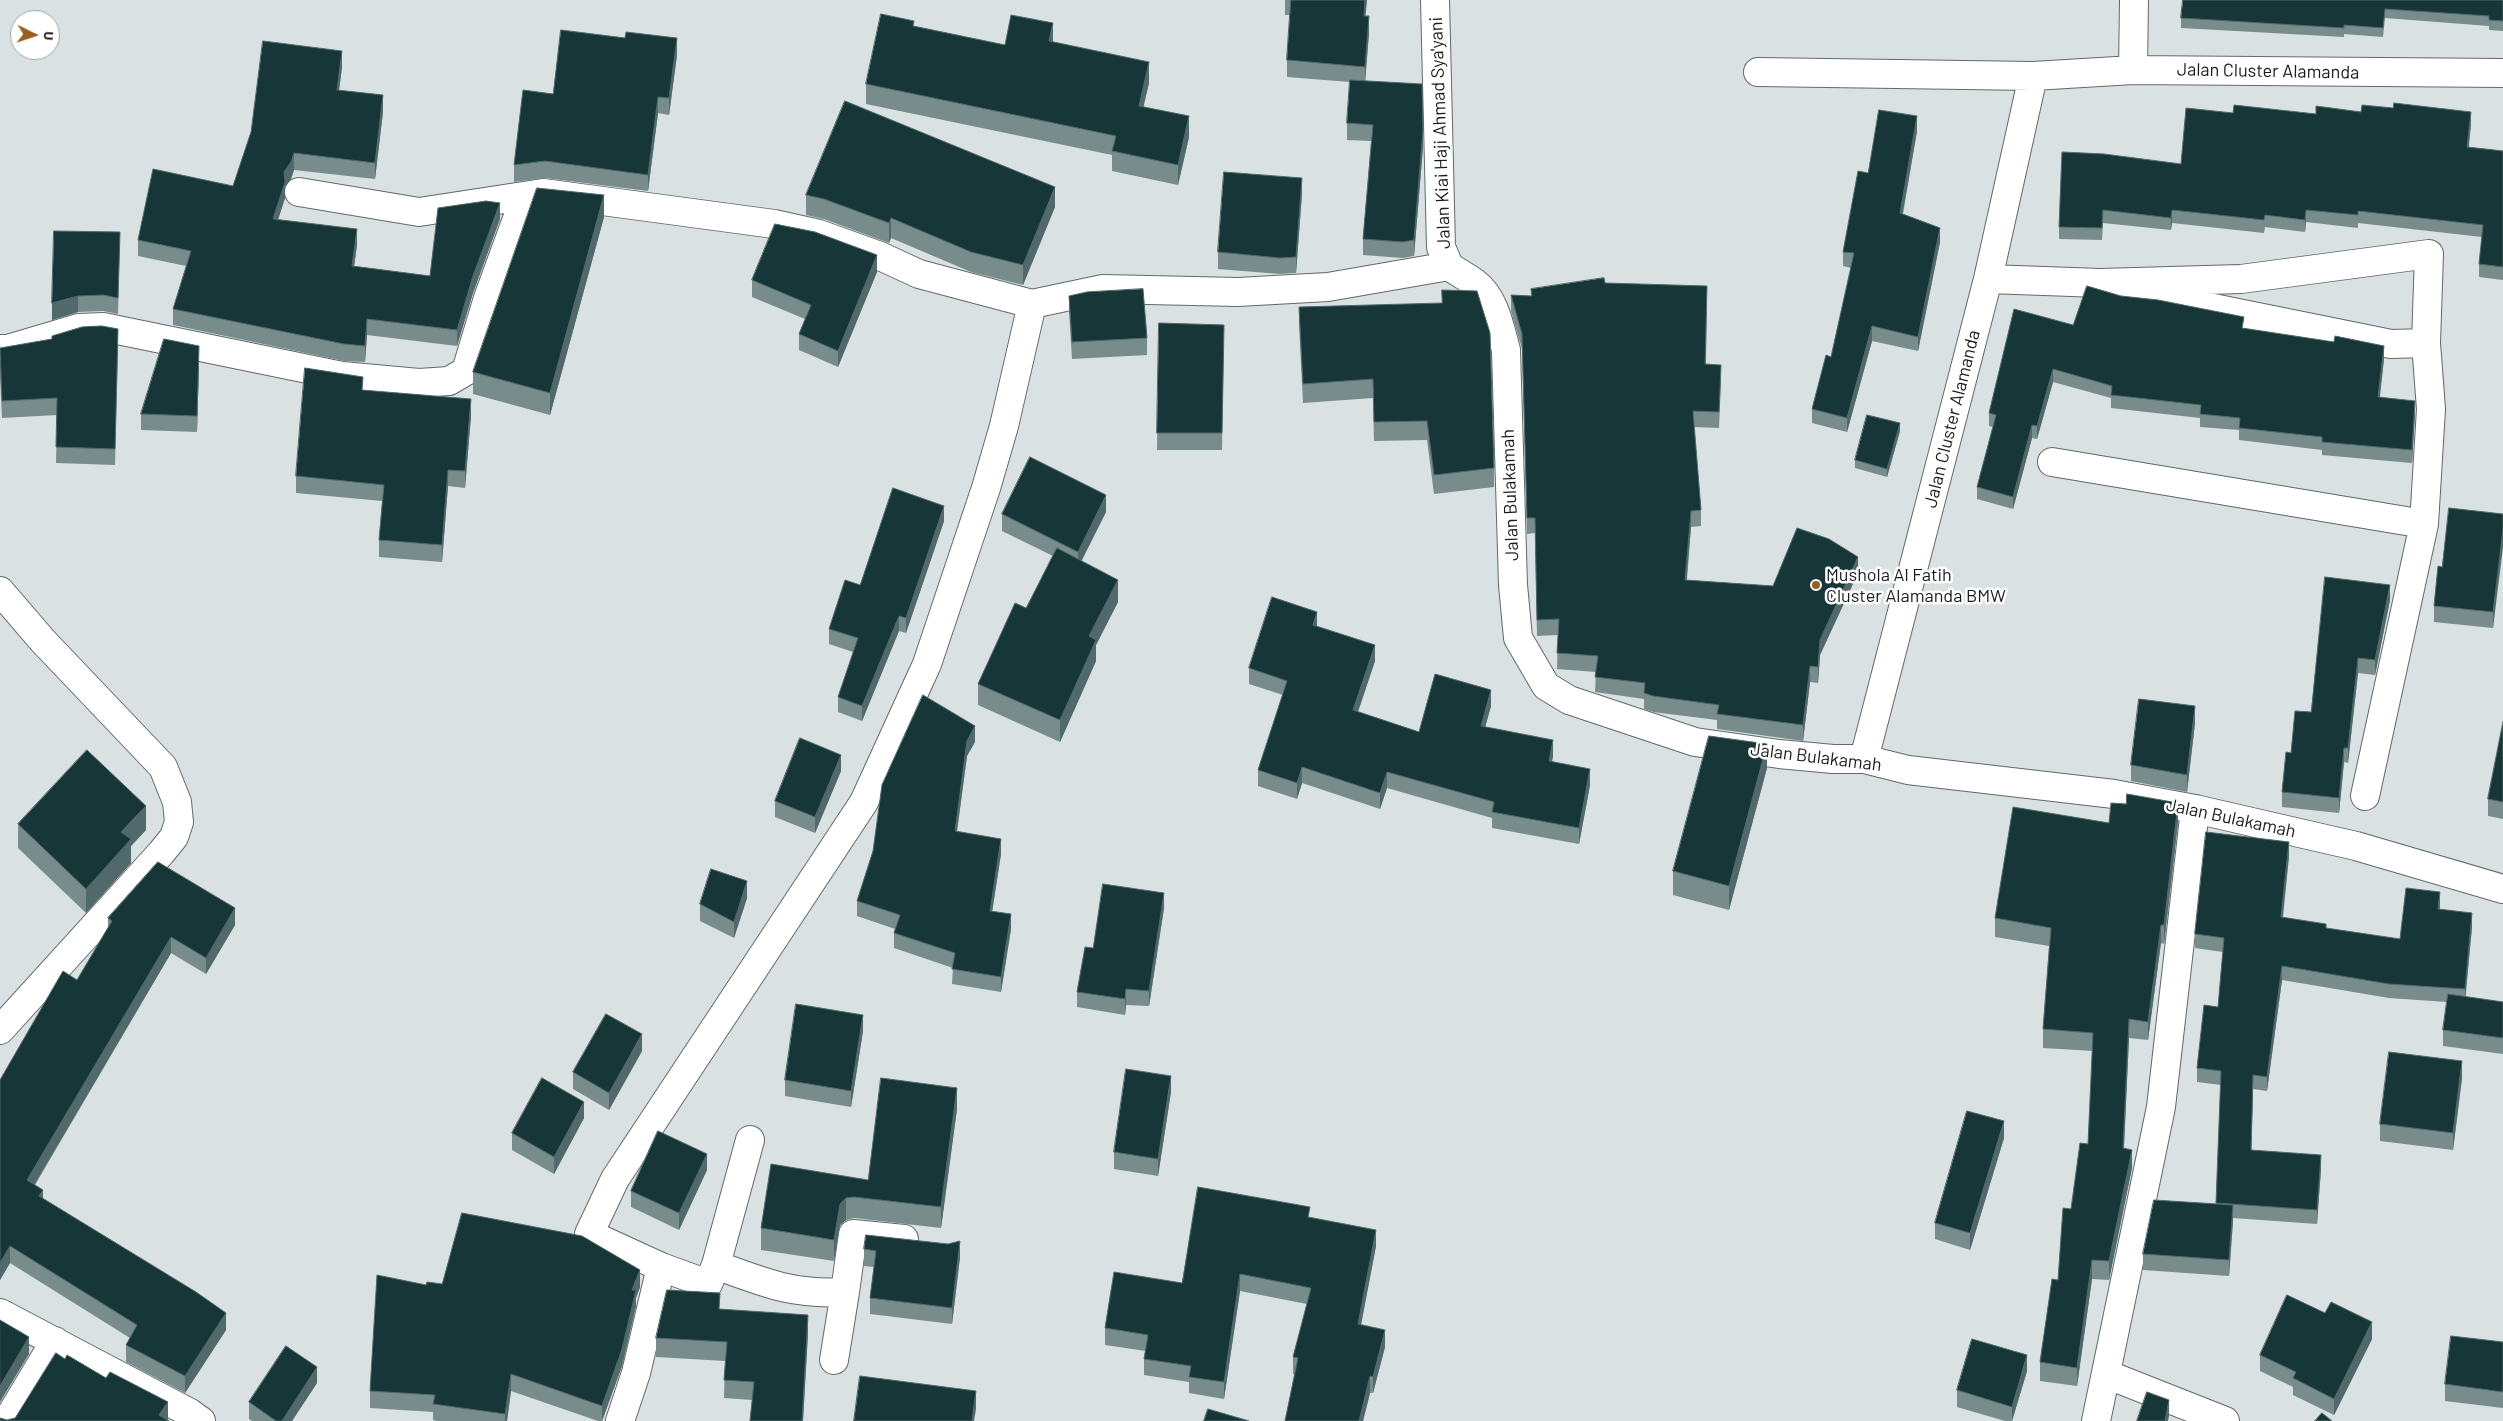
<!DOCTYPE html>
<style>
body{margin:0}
#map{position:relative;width:2503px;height:1421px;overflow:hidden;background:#dae1e2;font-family:Barlow,sans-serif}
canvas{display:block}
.north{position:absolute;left:10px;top:10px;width:50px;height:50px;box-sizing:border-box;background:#fff;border:1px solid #a3a4a4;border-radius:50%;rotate:94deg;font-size:14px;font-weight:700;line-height:20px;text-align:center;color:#191b1c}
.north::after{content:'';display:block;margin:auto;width:18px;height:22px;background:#985f1d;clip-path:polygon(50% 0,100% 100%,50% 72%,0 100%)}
</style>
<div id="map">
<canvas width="2503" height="1421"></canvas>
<div class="north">U</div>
</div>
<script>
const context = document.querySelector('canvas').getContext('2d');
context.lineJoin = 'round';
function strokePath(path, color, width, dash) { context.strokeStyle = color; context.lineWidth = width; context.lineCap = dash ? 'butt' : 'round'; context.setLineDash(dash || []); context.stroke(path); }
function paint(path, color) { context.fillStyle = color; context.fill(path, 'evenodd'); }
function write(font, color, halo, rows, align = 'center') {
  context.font = font + ' Barlow,sans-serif'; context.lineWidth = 5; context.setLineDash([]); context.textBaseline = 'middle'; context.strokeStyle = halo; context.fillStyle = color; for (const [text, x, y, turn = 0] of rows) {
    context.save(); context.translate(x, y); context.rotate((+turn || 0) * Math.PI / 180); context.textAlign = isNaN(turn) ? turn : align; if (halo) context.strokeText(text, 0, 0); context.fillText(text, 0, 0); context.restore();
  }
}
const minor = new Path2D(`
 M1435,0L1441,247L1449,266
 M2133,70L2134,0
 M1758,72L2033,76L2133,70L2503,73
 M299,192L419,212L543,193L774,224L819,234L880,256L919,274L1032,304L1103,289L1238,292L1328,287L1449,266
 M1449,266C1457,272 1467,277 1475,283C1495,298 1500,328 1506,350L1513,585L1518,638L1546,686L1569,700L1695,742L1779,754L1833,759H1864L1908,770L2114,794L2195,809L2356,846L2503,889
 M1988,279L2100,283L2241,279L2429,254L2426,343L2431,409L2424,524L2365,796
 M2139,293L2391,344L2426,343
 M0,349H8L79,328L103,327L342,376L419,383L449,381L466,371L488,298L525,197
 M2052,462L2424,524
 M0,591L43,641L163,767L177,802L179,822L174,837L161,853L0,1030
 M1864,759L1988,279L2033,76
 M716,1265L750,1140
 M661,1267L708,1284L716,1265C765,1283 793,1295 845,1292L853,1234L904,1239
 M0,1313L190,1413L201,1421
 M834,1360L845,1292
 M2106,1374L2225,1421
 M7,1421L55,1341
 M620,1421L636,1373L661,1267L589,1234L615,1179L864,802L927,664L986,488L1004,426L1032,304
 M2096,1421L2161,1107L2195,809`);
const wall = new Path2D(`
 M1285,0H1367L1365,16L1369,33L1365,81L1423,147L1414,256L1403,258L1363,255V239L1371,141L1347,140V123L1350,82L1287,77V60L1290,15H1285Z
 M2503,0V31L2489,30V26L2385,18L2383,37L2344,34V37L2181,28V18Z
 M914,26L1005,45L1053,42L1149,83L1143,106L1189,137L1178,185L1112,171V155L866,104V84Z
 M677,55L669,115L658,113L648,191L545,178L514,182V165L553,94Z
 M342,67L339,90L383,112L375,179L294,170L291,179L285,187V198L278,220L357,245L354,266L430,276L500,219L473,293L457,346L367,335L365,362L344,361L173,325V309L186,266L138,256V240L233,186Z
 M2233,113L2316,114L2471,124L2469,147L2503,151V280L2479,277V264L2482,237L2358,223V228L2306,222L2305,232L2265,227L2264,233L2172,223L2171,230L2103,223L2102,240L2059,239V227L2181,164Z
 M1917,131L1903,214L1940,242L1918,351L1872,341L1847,432L1812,423V409L1831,357L1851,268L1843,266V252L1868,173Z
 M1302,194L1296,273L1280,274L1218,269V252Z
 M806,195L1055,207L1023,285L971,272L891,238L889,243L824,219L806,215Z
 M604,217L550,415L473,394V372Z
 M120,232L118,314L103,311L78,312L52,320Z
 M877,272L838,367L799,350V334L805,319L752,297V280Z
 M1605,283L1707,302L1706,364L1721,381L1719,428L1694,427L1701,510V526L1691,527L1687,580L1773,586L1858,573L1820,655L1818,683L1810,682L1803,741L1717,729V720L1653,712L1644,709V699L1595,692L1596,672L1557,669L1558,635L1537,636L1535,533L1527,534L1522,349L1511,311V295L1531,296V289Z
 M1069,296L1147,338V355L1072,359L1069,312Z
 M2121,296L2244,329L2384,359L2380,397L2415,414L2412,463L2322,455V450L2239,440V430L2200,427V418L2111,408V398L2053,382L2037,439L2032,438L2013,509L1977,499V487L1993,427L1989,426V413L2073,325Z
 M1299,307L1494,468V487L1434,494L1427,440L1374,441L1373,398L1303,403L1299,325Z
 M1159,323L1224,325L1222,450H1157Z
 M118,346L115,465L56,463L57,415L2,418L0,377V348Z
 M199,363L197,432L141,430V414Z
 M363,390L471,416L465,488L448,486L442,562L379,557V540L382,501L296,493V476Z
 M1900,431L1887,477L1855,468V460Z
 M1106,512L1081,561L1118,602L1096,645V661L1060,742L978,705V684L1026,608L1053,556L1002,531V514Z
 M2503,514L2493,628L2434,622V606L2442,567Z
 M944,521L906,633L899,631L862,721L838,712V697L853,652L829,644V629L860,585Z
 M2390,600L2375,675L2358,673L2348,763L2344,762L2339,813L2282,807V792L2291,753L2311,712Z
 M1317,627L1375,661L1358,712L1419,732L1491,706L1485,727L1553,756L1552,761L1590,785L1579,844L1492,828V818L1387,788L1380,809L1302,783L1297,799L1258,786V770L1283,695L1249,684V668Z
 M2503,722V819L2488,816V799Z
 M2195,723L2187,792L2131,781V765Z
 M975,742L967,756L957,831L1001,854L992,911L1011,929L1001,992L952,984L953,968L894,948V933L895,929L857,916V901Z
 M1767,768L1729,910L1673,895V871Z
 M841,771L815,833L775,817V801Z
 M2178,822L2164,944L2161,943L2148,1040L2129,1038L2124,1148L2132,1168L2109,1280L2092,1279L2077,1386L2040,1381V1362L2058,1280L2088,1144L2093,1051L2043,1048V1029L2049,946L1995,937V918L2109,823Z
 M18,824L146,830L131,846V863L86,913L18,848Z
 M2289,856L2283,918L2326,928L2400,939L2440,906V909L2472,927L2465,997L2503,1002V1054L2443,1046V1030L2447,1002L2389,998L2282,980L2267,1091L2253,1089L2251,1150L2321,1169L2317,1224L2233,1218L2229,1276L2143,1270V1254L2216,1204L2221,1085L2197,1082V1068L2218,1007L2223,952L2195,948V934Z
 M747,898L734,938L700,921V904Z
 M1164,908L1149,1006L1126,1005L1125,1015L1077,1007V992Z
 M108,918L235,925L206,974L171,953L35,1185L43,1199L226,1330L185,1393L126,1362V1345L130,1338L10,1263L0,1280V1080L77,980L108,927Z
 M863,1031L851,1107L785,1096V1080Z
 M642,1051L609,1110L573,1089V1072Z
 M2462,1078L2453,1150L2380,1141V1124Z
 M1171,1092L1158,1176L1114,1169V1152Z
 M957,1109L941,1228L854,1218L846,1220L840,1225L834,1261L761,1250V1228L868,1180Z
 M584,1118L554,1174L512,1150V1133Z
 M2004,1138L1970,1250L1935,1239V1223Z
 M707,1170L679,1230L631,1207V1191Z
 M1310,1217L1376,1246L1361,1325L1385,1347L1373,1393H1370L1363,1421H1285L1295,1374H1293V1357L1307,1304L1240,1291L1224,1399L1189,1393V1382L1144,1375V1359L1146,1351L1105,1345V1328L1182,1283Z
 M864,1249L960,1257L952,1324L870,1314V1298L874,1267L864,1266Z
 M442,1284L640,1287L636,1298V1306L622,1366L602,1421H598L511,1391L507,1421H437L433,1420V1412L370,1408V1391Z
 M720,1309L808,1333L803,1421H750L752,1400L724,1398L725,1361L656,1357V1338Z
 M2325,1313L2372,1339L2334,1415L2293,1395V1387L2260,1371V1355Z
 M2503,1342V1408L2445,1401V1384Z
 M2027,1371L2012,1421H2005L1957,1407V1390Z
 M317,1383L292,1421H252L249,1419V1402Z`);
const shadedWall = new Path2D(`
 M1365,0H1367L1364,33V16Z
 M1369,16V33L1365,83V67Z
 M1053,23V43L1049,41Z
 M677,38V55L669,115V98Z
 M342,51V67L337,106V90Z
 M1149,62V83L1139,126V106Z
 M383,95V112L375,179V163Z
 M658,97V113L648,191V175Z
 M2471,112V124L2467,159V147Z
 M1189,116V137L1178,185V165Z
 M1917,116V131L1900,228V213Z
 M1423,130V147L1414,256V240Z
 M294,153V170L291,179L285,187V198L273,235V219L284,172Z
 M1302,178V194L1296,273V257Z
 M1055,187V207L1023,285V265Z
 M604,195V217L550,415V393Z
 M500,203V219L473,293L457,346V330L473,276Z
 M2172,210V223L2171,230V218Z
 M2306,210V222L2305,232V220Z
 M891,218V238L889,243V223Z
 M1940,228V242L1918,351V337Z
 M357,229V245L352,282V266Z
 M877,255V272L838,367V351Z
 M78,296V312L52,320V303Z
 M367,319V335L365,362V346Z
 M1872,326V341L1847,432V418Z
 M199,346V363L197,432V416Z
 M2384,346V359L2378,410V397Z
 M2053,369V382L2037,439V426Z
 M471,399V416L465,488V471Z
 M2415,401V414L2412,463V450Z
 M1900,423V431L1887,477V469Z
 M2032,425V438L2013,509V497Z
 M448,470V486L442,562V545Z
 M1106,495V512L1078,568V552Z
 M944,506V521L906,633V618Z
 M1691,511V527L1685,596V580Z
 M2503,530V547L2493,628V612Z
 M1858,557V573L1820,655L1818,683V667L1820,640Z
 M1118,580V602L1096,645V661L1060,742V720L1089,636Z
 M2390,585V600L2375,675V660Z
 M1317,612V628L1313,625Z
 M899,616V631L862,721V706Z
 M1375,645V661L1353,726V710Z
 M2358,658V673L2348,763V748Z
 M1810,666V682L1803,741V725Z
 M1491,690V706L1481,742V726Z
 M2195,706V723L2187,792V775Z
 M975,726V742L967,756L955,846V831L967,741Z
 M1553,740V756L1549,777V761Z
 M1767,744V768L1729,910V886Z
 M2344,748V762L2339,813V798Z
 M841,755V771L815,833V817Z
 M1302,767V783L1297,799V783Z
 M1590,769V785L1579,844V828Z
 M1387,772V788L1380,809V793Z
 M2178,803V822L2164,944V925Z
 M146,806V830L131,846V863L86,913V889L121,832Z
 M1001,839V854L990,926V911Z
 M2289,842V856L2281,931V917Z
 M747,881V898L734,938V922Z
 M2440,892V906L2438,923V909Z
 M1164,893V908L1149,1006V991Z
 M235,908V925L206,974V958Z
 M2472,913V927L2465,1003V989Z
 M1011,914V929L1001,992V977Z
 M2161,925V943L2148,1040V1022Z
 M171,937V953L27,1197V1180Z
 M2282,966V980L2267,1091V1077Z
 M1126,989V1005L1125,1015V999Z
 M863,1015V1031L851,1107V1091Z
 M2129,1019V1038L2123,1167V1148Z
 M642,1034V1051L609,1110V1093Z
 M2462,1061V1078L2453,1150V1133Z
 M2253,1075V1089L2251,1164V1150Z
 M1171,1076V1092L1158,1176V1159Z
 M957,1088V1109L941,1228V1207Z
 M584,1102V1118L554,1174V1157Z
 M2004,1121V1138L1970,1250V1233Z
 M2132,1150V1168L2109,1280V1261Z
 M707,1154V1170L679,1230V1213Z
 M2321,1155V1169L2317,1224V1210Z
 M43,1190V1207L39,1196Z
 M846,1198V1220L840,1225L834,1261V1240L840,1204Z
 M2233,1205V1222L2229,1276V1260Z
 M1376,1230V1246L1358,1340V1324Z
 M960,1241V1257L952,1324V1308Z
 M10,1246V1263L0,1280V1263Z
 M2092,1260V1279L2077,1386V1368Z
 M640,1270V1287L636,1298V1306L622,1366L602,1421V1406L632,1290Z
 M1240,1274V1291L1224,1399V1382Z
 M226,1313V1330L185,1393V1376Z
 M808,1315V1333L803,1421H802Z
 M2372,1322V1339L2334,1415V1399Z
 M1385,1330V1347L1373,1393V1377Z
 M29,1337V1354L0,1402V1386Z
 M2027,1355V1371L2012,1421V1407Z
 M317,1367V1383L292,1421H282Z
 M511,1374V1391L507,1421H505V1414Z
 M1370,1376V1393L1363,1421H1359Z
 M976,1391V1409L974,1421H972Z
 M2169,1400V1416L2168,1421H2165Z
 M168,1402V1419L167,1421L159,1415Z`);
const building = new Path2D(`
 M1291,0H1365L1364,16H1369L1365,67L1287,60Z
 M2183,0H2503V21L2489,20V16L2385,9L2383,28L2344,25V28L2181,18Z
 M881,14L914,21L913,26L1005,45L1011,15L1053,23L1049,41L1149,62L1139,106L1189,116L1178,165L1112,151L1116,136L866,84Z
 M561,30L625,38L626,32L677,38L669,98L658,97L648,175L545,161L514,165L523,90L553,94Z
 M263,41L342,51L337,90L383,95L375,163L294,153L291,162L284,172L285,182L273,219L357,229L352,266L430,276L438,208L486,201L500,203L473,276L457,330L367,319L365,346L344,344L173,309L191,251L138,240L153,169L233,186L251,132Z
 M1350,80L1422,84L1423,130L1414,240L1403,242L1363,239L1373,125L1347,123Z
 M845,101L1055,187L1023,265L971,252L891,218L889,223L824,199L806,195Z
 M2394,103L2471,112L2467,147L2503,151V267L2479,264L2483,225L2358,211V215L2306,210L2305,220L2265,215L2264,220L2172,210L2171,218L2103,210L2102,228L2059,227L2062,152L2104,154L2181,164L2186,108L2233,113L2234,105L2316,114V106L2361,112L2362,105L2393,108Z
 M1879,110L1917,116L1900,213L1940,228L1918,337L1872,326L1847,418L1812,409L1826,355L1831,357L1854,253L1843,252L1858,171L1868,173Z
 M1224,172L1302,178L1296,257L1280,258L1218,252Z
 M537,188L604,195L550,393L473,372Z
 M775,224L815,232L877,255L838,351L799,334L811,305L752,280Z
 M54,231L120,232L118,298L103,295L78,296L52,303Z
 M1604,278L1605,283L1707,286L1705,364L1721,365L1719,412L1693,411L1701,510L1691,511L1685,580L1773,586L1797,528L1829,539L1858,557L1820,640L1818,667L1810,666L1803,725L1717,714L1719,705L1653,696L1644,693L1645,683L1595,677L1598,656L1557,653L1559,619L1537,620L1535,518H1527L1522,334L1511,295L1532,296L1531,289Z
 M2087,286L2121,296L2158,300L2244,317L2242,328L2334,342L2335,336L2384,346L2378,397L2415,401L2412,450L2322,442V437L2239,428L2240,418L2200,414L2201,405L2111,395L2112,386L2053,369L2037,426L2032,425L2013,497L1977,487L1996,415L1989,413L2014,309L2073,325Z
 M1143,289L1147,338L1072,342L1069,296L1087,292Z
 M1442,290L1477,291L1490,333L1494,468L1434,475L1427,421L1374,422L1373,379L1303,384L1299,307L1442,303Z
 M1159,323L1224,325L1222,433H1157Z
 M102,326L118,329L115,449L56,447L57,398L2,401L0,348L52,339V336L82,327Z
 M164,339L199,346L197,416L141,414Z
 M305,368L363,377L362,390L471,399L465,471L448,470L442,545L379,540L384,485L296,476Z
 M1867,415L1900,423L1887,469L1855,460Z
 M1030,457L1106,495L1078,552L1002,514Z
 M893,488L944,506L906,618L899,616L862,706L838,697L858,638L829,629L845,580L860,585Z
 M2449,508L2503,514V530L2493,612L2434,606L2438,566L2442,567Z
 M1057,548L1118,580L1089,636L1096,640L1060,720L978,684L1015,603L1026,608Z
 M2325,577L2390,585L2375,660L2358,658L2348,748H2344L2339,798L2282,792L2286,752L2291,753L2295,711L2311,712Z
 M1272,597L1317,612L1313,625L1375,645L1353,710L1419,732L1435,674L1491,690L1481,726L1553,740L1549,761L1590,769L1579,828L1492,812L1494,802L1387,772L1380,793L1302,767L1297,783L1258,770L1287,681L1249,668Z
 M923,695L975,726L967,741L955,831L1001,839L990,911L1011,914L1001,977L952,969L955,953L894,933L900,915L857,901L873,851L882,785Z
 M2139,699L2195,706L2187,775L2131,765Z
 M2503,722V802L2488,799Z
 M1709,736L1767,744L1729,886L1673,871Z
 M800,738L841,755L815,817L775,801Z
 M87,750L146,806L121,832L131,839L86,889L18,824Z
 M2127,794L2178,803L2164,925H2161L2148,1022L2129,1019L2123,1148L2132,1150L2109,1261L2092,1260L2077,1368L2040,1362L2052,1279L2058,1280L2063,1208L2071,1209L2080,1143L2088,1144L2093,1033L2043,1029L2051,928L1995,918L2013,807L2109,823L2111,803L2126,804Z
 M2206,832L2289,842L2281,917L2326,924V928L2400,939L2406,888L2440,892L2438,909L2472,913L2465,989L2389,984L2282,966L2267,1077L2253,1075L2251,1150L2321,1155L2317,1210L2216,1203L2221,1071L2197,1068L2204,1005L2218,1007L2224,938L2195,934Z
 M158,862L235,908L206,958L171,937L27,1180L43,1190L39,1196L196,1292L226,1313L185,1376L126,1345L137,1325L10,1246L0,1263V1080L63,971L77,980L112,921L108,918Z
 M711,869L747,881L734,922L700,904Z
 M1103,884L1164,893L1149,991L1126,989L1125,999L1077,992L1085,947L1093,948Z
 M2448,994L2503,1002V1038L2443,1030Z
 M796,1004L863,1015L851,1091L785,1080Z
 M606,1014L642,1034L609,1093L573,1072Z
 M2389,1052L2462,1061L2453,1133L2380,1124Z
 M1126,1069L1171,1076L1158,1159L1114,1152Z
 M542,1078L584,1102L554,1157L512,1133Z
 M881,1078L957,1088L941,1207L854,1197L846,1198L840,1204L834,1240L761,1228L771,1164L868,1180Z
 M1967,1111L2004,1121L1970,1233L1935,1223Z
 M658,1131L707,1154L679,1213L631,1191Z
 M1198,1187L1310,1207L1308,1217L1376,1230L1358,1324L1385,1330L1373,1377L1370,1376L1359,1421H1285L1298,1358L1293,1357L1311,1288L1240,1274L1224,1382L1189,1377L1191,1366L1144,1359L1148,1335L1105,1328L1114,1272L1182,1283Z
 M2154,1200L2233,1205L2229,1260L2143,1254Z
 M462,1213L582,1236L640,1270L632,1290H636L622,1349L602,1406L511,1374L505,1414L433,1404L435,1395L370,1391L377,1275L426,1285L427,1282L442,1284Z
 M866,1235L948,1244L960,1241L952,1308L870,1298L876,1251L864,1249Z
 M667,1290L720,1293L719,1309L808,1315L802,1421H750L754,1382L724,1380L727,1342L656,1338Z
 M2287,1295L2325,1313L2331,1302L2372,1322L2334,1399L2293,1378L2296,1372L2260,1355Z
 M0,1320L29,1337L0,1386Z
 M2451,1336L2503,1342V1392L2445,1384Z
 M1972,1339L2027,1355L2012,1407L1957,1390Z
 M286,1346L317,1367L282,1421H276L249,1402Z
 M56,1353L65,1359L67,1355L106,1378L110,1372L168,1402L159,1415L169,1421H0V1418L7,1420L15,1418Z
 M860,1376L976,1391L972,1421H854Z
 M2147,1392L2169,1400L2165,1421H2137Z
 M1208,1409L1249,1421H1204Z
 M2322,1413L2332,1421H2315Z`);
const markers = [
 [1816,585,5,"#985f1d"]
];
const streetNames = [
 ["Jalan Cluster Alamanda",2268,71,1],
 ["Jalan Kiai Haji Ahmad Sya'yani",1440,133,-92],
 ["Jalan Cluster Alamanda",1952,419,-76],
 ["Jalan Bulakamah",1510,495,-92],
 ["Jalan Bulakamah",1816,757,7],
 ["Jalan Bulakamah",2231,818,12]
];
const poiNames = [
 ["Mushola Al Fatih",1826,575],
 ["Cluster Alamanda BMW",1826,596]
];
strokePath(minor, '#626969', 30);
strokePath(minor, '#fff', 28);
paint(wall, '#788c8c');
paint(shadedWall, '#51696a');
paint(building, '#163637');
strokePath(building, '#51696a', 1);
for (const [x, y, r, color] of markers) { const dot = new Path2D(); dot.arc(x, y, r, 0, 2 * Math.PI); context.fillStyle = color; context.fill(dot); strokePath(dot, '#fff', 2); }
write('18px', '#191b1c', '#fff', streetNames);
write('18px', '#191b1c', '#fff', poiNames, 'left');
</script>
